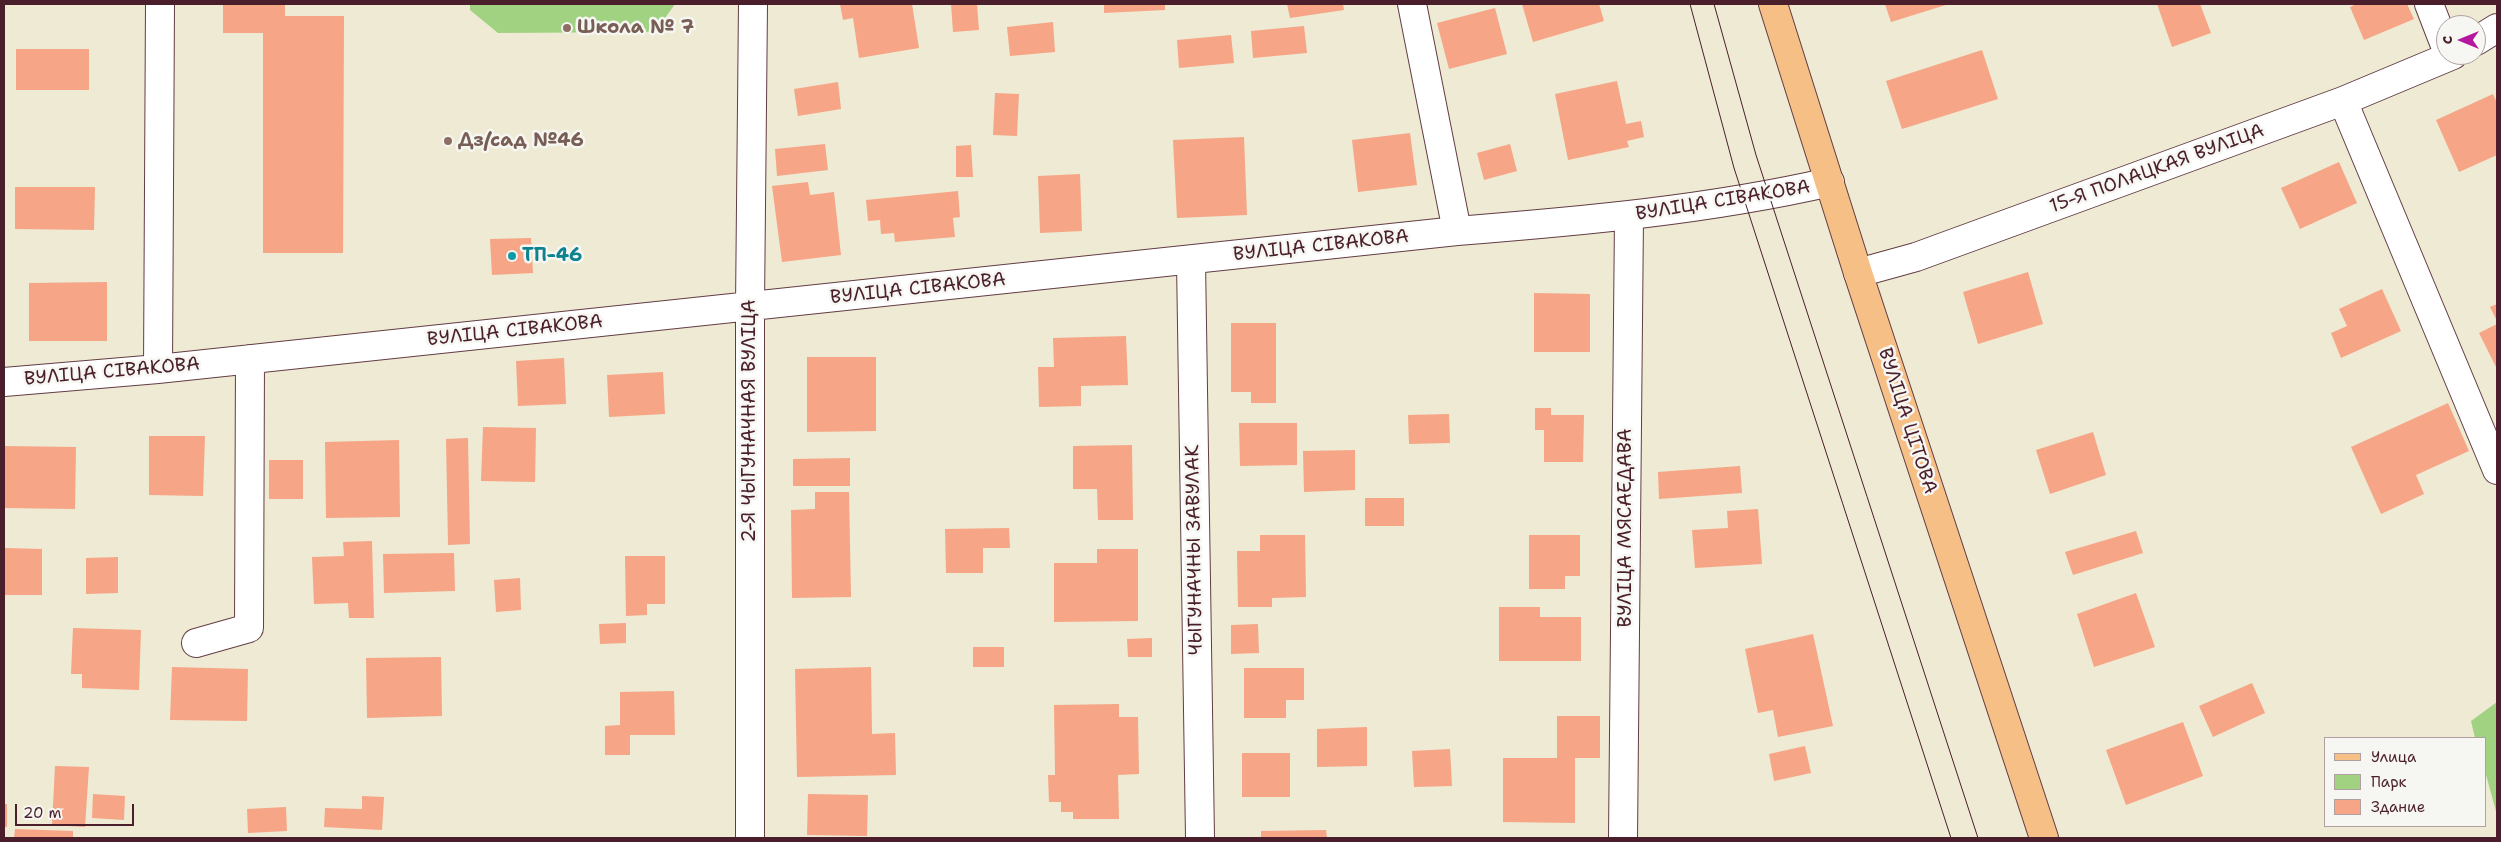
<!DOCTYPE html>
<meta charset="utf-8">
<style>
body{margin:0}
#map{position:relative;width:2501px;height:842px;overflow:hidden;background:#eeead3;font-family:"Shantell Sans",sans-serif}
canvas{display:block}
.frame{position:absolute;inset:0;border:5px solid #4a1f2b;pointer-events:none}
.legend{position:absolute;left:2324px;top:737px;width:162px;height:90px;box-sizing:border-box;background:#f6f6f2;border:1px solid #b1a0a2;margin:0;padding:6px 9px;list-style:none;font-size:15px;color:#4a1f2b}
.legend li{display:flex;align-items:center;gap:10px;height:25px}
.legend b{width:25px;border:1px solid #b1a0a2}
.north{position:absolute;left:2436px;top:15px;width:50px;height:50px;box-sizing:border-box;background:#f6f6f2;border:1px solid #b1a0a2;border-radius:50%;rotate:270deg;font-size:14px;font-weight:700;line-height:20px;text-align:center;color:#4a1f2b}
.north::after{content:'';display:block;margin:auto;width:18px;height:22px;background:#b5179e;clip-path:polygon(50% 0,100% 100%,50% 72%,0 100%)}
.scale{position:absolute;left:15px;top:804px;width:119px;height:22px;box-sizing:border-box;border:2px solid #4a1f2b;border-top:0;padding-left:6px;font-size:15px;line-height:18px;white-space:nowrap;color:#4a1f2b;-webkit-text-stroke:4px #f6f6f2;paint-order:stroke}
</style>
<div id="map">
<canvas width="2501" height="842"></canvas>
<div class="frame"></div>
<ul class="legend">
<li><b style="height:6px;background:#f5bf86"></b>Улица</li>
<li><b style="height:14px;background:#a1d281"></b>Парк</li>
<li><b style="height:14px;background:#f6a586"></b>Здание</li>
</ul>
<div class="north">С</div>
<div class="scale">20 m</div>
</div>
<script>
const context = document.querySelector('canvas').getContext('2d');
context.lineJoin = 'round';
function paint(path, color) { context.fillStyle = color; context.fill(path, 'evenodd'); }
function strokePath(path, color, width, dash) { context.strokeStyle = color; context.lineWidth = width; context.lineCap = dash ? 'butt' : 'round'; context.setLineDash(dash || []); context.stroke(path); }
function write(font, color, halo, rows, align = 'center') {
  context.font = font + ' "Shantell Sans",sans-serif'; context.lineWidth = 5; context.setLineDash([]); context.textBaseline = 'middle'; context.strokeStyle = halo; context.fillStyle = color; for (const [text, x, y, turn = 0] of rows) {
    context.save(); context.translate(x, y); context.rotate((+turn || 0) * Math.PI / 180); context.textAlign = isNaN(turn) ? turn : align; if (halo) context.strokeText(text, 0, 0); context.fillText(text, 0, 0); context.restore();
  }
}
const green = new Path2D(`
 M470,4H675L655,32L498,33L470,10Z
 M2497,702V815L2485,771V738H2475L2471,721Z`);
const building = new Path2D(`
 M223,4H285V16H344L343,253H263V33H223Z
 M840,4H912L919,48L859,58L853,18L843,20Z
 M951,4H977L979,30L953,32Z
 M1104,4H1165V10L1104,13Z
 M1287,4H1343L1344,10L1290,18Z
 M1522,4H1599L1604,21L1533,42Z
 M1885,4H1949L1891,22Z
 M2157,4H2200L2211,33L2172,47Z
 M2357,4H2407L2414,19L2364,40L2350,7Z
 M1495,8L1507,54L1449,69L1437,23Z
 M1053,22L1055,52L1010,56L1007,27Z
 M1304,26L1307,53L1253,58L1251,31Z
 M1231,35L1234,63L1179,68L1177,40Z
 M16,49H89V90H16Z
 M1982,50L1998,99L1902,129L1886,81Z
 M1617,81L1626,124L1641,121L1644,137L1627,141L1629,147L1568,160L1555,94Z
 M838,82L841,109L798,116L794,89Z
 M995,93L1019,94L1017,136L993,135Z
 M2493,94L2497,103V155L2459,172L2436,120Z
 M1410,133L1417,185L1358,192L1352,140Z
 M1244,137L1247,215L1177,218L1173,140Z
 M825,144L828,170L777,176L775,149Z
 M1510,144L1517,171L1484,180L1477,153Z
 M971,145L973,177H956V146Z
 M2339,162L2357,203L2300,229L2281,188Z
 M1080,174L1082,231L1040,233L1038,176Z
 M808,182L810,195L834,192L841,255L782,262L772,186Z
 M15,187H95L94,230L15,229Z
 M958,191L960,217L953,218L955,237L895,242L894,233L881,234L880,220L868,221L866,200Z
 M531,238L533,273L492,275L490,239Z
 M2028,272L2043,324L1978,344L1963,292Z
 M107,282V341H29V283Z
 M2382,289L2401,331L2341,358L2331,333L2347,326L2339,309Z
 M1534,293L1590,294V352H1534Z
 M2497,304V321L2490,307Z
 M1231,323H1276V403H1251V392H1231Z
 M2497,324V369L2479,333Z
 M1126,336L1128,385L1081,386V406L1039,407L1038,367H1054L1053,338Z
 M807,357H876V431L807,432Z
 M564,358L566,404L518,406L516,361Z
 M663,372L665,414L609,417L607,375Z
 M2448,403L2469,451L2416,475L2424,494L2381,514L2351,447Z
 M1535,408H1551V415H1584L1583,462H1544V430H1535Z
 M1449,414L1450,443L1409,444L1408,415Z
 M1239,423H1297V465L1240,466Z
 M483,427L536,428L535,482L481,481Z
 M2093,432L2106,475L2050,494L2036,450Z
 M149,436H205L203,496L149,495Z
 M468,438L470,544L448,545L446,439Z
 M399,440L400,517L326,518L325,442Z
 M1132,445L1133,520H1098L1097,489H1073V446Z
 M4,446L76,447L75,509L4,508Z
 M1355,450V490L1304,492L1303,451Z
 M850,458V486H793V459Z
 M269,460H303V499H269Z
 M1740,466L1742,493L1659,499L1658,472Z
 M815,492H849L851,597L792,598L791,510L815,509Z
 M1365,498H1404V526H1365Z
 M1758,509L1762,564L1695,568L1692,530L1728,528L1727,511Z
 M1009,528L1010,548H983V573H946L945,529Z
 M2136,531L2143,553L2073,575L2065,552Z
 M1260,535H1305L1306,597L1272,598V607H1238L1237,551H1260Z
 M1529,535H1580V576H1565V589H1529Z
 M372,541L374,618H349L348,603L314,604L312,557L344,556L343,542Z
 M4,548L42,549V595H4Z
 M1097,549H1138V621L1054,622V563H1097Z
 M454,553L455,591L384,593L383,554Z
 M625,556H665V604H647V615L626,616Z
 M118,557V593L86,594V558Z
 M520,578L521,610L496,612L494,580Z
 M2136,593L2155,647L2094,667L2077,614Z
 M1499,607H1540V617H1581V661H1499Z
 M626,623V643L600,644L599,624Z
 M1258,624L1259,653L1231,654V625Z
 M73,628L141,630L139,690L82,688V674H71Z
 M1813,634L1833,726L1778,737L1773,710L1758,713L1745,649Z
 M1152,638V657H1128L1127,639Z
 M973,647H1004V667H973Z
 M441,657L442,716L367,718L366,658Z
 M172,667L248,669L247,721L170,720Z
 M871,667L872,734L895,733L896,775L797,777L795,669Z
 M1244,668H1304V700H1286V718H1244Z
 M2252,683L2265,713L2213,737L2199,706Z
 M674,691L675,735H630V755H605V726L620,725V692Z
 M1119,704V717H1138L1139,774L1118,775L1119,819H1073V812H1061V802H1049L1048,775H1055L1054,705Z
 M1557,716H1600V758H1575V823L1503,822V758H1557Z
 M2183,722L2203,776L2126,805L2106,750Z
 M1367,727V766L1317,767V729Z
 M1805,746L1811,773L1774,781L1769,754Z
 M1450,749L1452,786L1414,787L1412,751Z
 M1242,753H1290V797H1242Z
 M55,766L89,767L85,827L52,825Z
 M93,794L125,796L124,820L92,818Z
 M808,794L868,795L867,836L807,835Z
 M362,796L384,797L382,830L324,827L325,808L362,809Z
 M4,804H7V827H4Z
 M286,807L287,831L248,833L247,809Z
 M15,829L73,831V838H14Z
 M1326,830L1327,838H1261V831Z`);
const minor = new Path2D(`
 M1412,4L1457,231
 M2429,4L2446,48
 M2476,41L2497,28
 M2343,101L2497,470
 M1191,261L1200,838
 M1858,273L1916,257L2343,101L2453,55
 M158,369L160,4
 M4,382L158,369L1457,231C1582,221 1707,210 1830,182
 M196,643L249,628L250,359
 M750,838V306L753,4
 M1623,838L1629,217`);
const major = new Path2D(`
 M1773,4L1858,273L2044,838`);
const tram = new Path2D(`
 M1690,4L1734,168L1951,838
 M1714,4L1756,155L1978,838`);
const markers = [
 [567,28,5,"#8d6e63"],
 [448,141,5,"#8d6e63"],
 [512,256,5,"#0f9aa8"]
];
const educationNames = [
 ["Школа № 7",577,28],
 ["Дз/сад №46",458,141]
];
const streetNames = [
 ["15-Я ПОЛАЦКАЯ ВУЛІЦА",2157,169,-20],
 ["ВУЛІЦА СІВАКОВА",1723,201,-9],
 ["ВУЛІЦА СІВАКОВА",1321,246,-6],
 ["ВУЛІЦА СІВАКОВА",918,289,-6],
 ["ВУЛІЦА СІВАКОВА",515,331,-6],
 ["ВУЛІЦА СІВАКОВА",112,372,-5],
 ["2-Я ЧЫГУНАЧНАЯ ВУЛІЦА",750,421,-90],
 ["ВУЛІЦА ЦІТОВА",1907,421,72],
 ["ВУЛІЦА МЯСАЕДАВА",1626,528,-90],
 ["ЧЫГУНАЧНЫ ЗАВУЛАК",1195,550,-91]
];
const cultureNames = [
 ["ТП-46",522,256]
];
paint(green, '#a1d281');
paint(building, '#f6a586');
strokePath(minor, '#633d44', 30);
strokePath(major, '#633d44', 30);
strokePath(minor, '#fff', 28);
strokePath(major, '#f5bf86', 28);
strokePath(tram, '#4a1f2b', 1);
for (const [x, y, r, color] of markers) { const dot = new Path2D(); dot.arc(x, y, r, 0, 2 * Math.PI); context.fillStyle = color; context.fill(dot); strokePath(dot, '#f6f6f2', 2); }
write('bold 19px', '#785e54', '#f6f6f2', educationNames, 'left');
write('19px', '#4a1f2b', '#f6f6f2', streetNames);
write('bold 19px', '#0d838f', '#f6f6f2', cultureNames, 'left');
</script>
